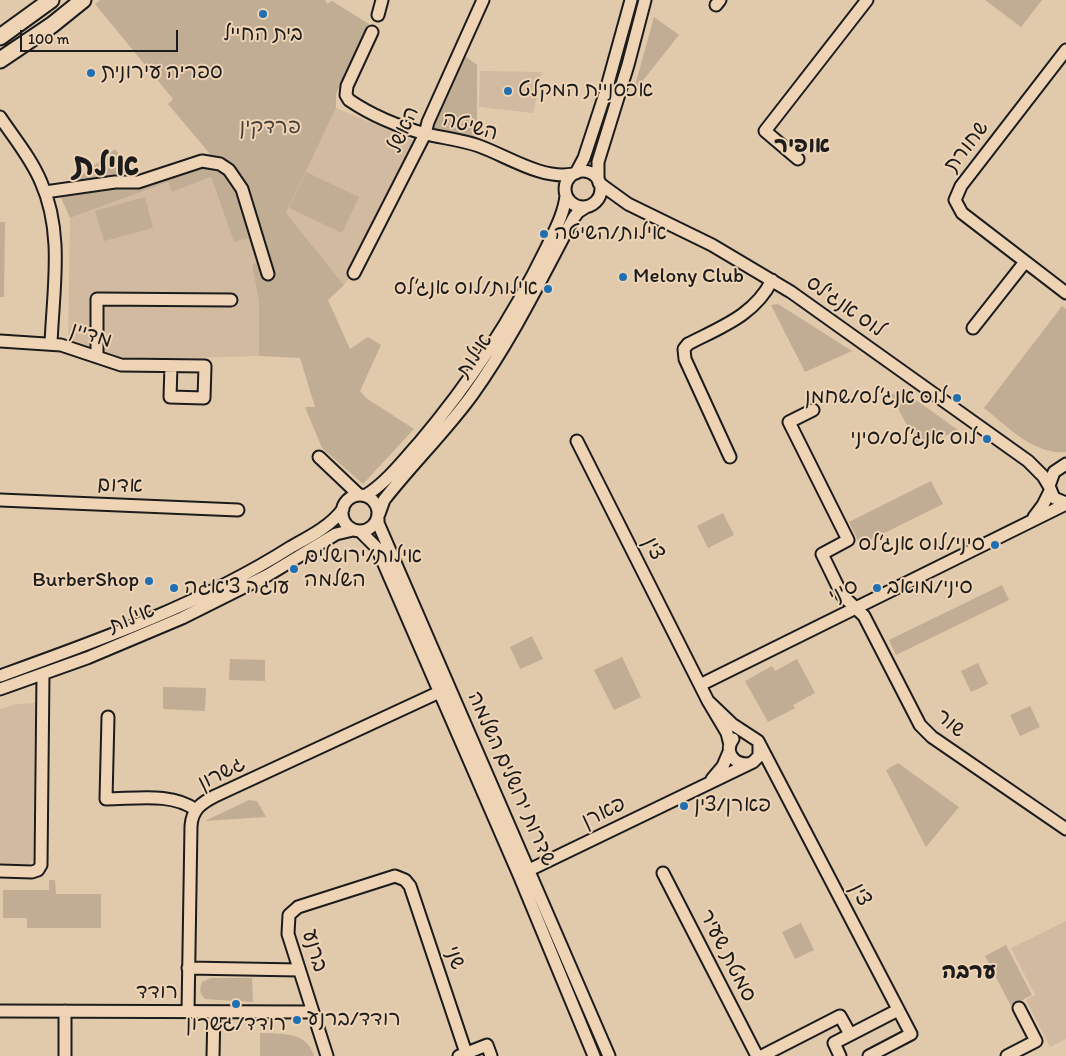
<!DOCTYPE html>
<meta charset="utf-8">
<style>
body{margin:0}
#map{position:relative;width:1066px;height:1056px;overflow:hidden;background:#e1c9ac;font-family:Itim,sans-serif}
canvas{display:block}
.scale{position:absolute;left:20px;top:30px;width:158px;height:22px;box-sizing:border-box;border:2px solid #1c1c1c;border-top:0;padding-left:6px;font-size:15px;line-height:18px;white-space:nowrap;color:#1c1c1c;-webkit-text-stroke:4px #eed4b5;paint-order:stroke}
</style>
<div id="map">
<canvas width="1066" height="1056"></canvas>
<div class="scale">100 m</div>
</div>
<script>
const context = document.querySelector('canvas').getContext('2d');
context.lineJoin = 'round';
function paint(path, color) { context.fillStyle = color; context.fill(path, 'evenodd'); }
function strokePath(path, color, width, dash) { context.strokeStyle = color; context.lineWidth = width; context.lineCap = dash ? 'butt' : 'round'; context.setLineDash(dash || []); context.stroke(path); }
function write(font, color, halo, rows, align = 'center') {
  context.font = font + ' Itim,"Playpen Sans Hebrew",sans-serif'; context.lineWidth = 4; context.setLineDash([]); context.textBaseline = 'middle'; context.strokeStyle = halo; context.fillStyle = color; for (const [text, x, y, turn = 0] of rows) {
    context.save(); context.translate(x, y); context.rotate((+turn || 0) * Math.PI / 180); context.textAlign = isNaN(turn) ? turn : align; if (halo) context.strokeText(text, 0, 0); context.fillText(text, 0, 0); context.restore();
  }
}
const built = new Path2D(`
 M480,71L542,72L533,113L479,107Z
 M336,108L418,142L352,274L344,285L286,213Z
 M211,177L234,242L248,238L256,264L252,265L259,302V356L121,360L68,344L70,218L168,182L172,192Z
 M35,703L33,861L29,865H0V709L17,704Z
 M1066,921V1039L1050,1047L1026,1000L1035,995L1011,948Z`);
const green = new Path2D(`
 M100,0H325L327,4L332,1L369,24L336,94V108L286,213L344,285L328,300L350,349L368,337L381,345L360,391L366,398L414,429L363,484L322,448L305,407H315L300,358L259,356V302L252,265L256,263L248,238L234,242L211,177L172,192L168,182L70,218L59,193L115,149L138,181L210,154L168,104L173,99L95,4Z
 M985,0H1042L1021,27Z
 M654,17L679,35L633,93Z
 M460,52L477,65V145L425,134Z
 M306,172L359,197L342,233L289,208Z
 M145,197L153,228L104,241L95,211Z
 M0,222H5L4,297H0Z
 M778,304L852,351L805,372L771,305Z
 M1062,306L1066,309V452C1034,455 1008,427 984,408Z
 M902,390L958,430L919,448L891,395Z
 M931,481L943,504L860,545L849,522Z
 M723,513L734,535L708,548L697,526Z
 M1002,585L1009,600L896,655L889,640Z
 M532,636L543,659L520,669L510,647Z
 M622,657L641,697L614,710L594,670Z
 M230,659L265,660V681L229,680Z
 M797,659L815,693L793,705L795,708L768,722L745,681L772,666L775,671Z
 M978,663L988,684L971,692L961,671Z
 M163,687L206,688L205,711L163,709Z
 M1030,706L1040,727L1020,736L1010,715Z
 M898,763L959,807L926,847L886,770Z
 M249,800L257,801L266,817L205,821Z
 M49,880H55L56,894H101V928H27V918H3V890H49Z
 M801,923L814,950L795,959L782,932Z
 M1006,945L1032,995L1011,1006L985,956Z
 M211,978H252L253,1002L205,999C200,994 199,989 202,982Z
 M260,1033C281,1034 307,1031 314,1056H260Z`);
const minor = new Path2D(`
 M716,5L720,0
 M378,15L382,0
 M372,32L347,86L346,95L349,100C371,115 400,127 426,134C443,138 462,140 479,146C507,156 542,180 573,174
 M1066,50L961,186L955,200L962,213L1066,293
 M0,117C14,138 31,158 41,182C64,233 53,290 51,344
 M798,159L765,131L867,0
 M565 189a18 18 0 1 1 36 0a18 18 0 1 1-36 0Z
 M576,173L584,158L605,94L631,0
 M598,180V162L628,65L645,0
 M599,183L628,204L712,245L791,292L1028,461L1043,476L1049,486
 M45,192L115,182H138L202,161L220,164L229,170L242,189L268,274
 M354,273L425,134L428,122L483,0
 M973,328L1025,262
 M0,341L61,345L121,365L205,366L204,398L170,397L171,366
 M97,357V299L231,300
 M813,410L789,422L848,540L822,554L842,595L864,616L920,725L932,737L1066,829
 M577,441L708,701L727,733L730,745
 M319,457L359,495
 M730,457L685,359L684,349L688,344C721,327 755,315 772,280
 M1066,464L1054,472L1049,486L1054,498L1066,503
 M342 513a18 18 0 1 1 36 0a18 18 0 1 1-36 0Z
 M365,496C387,482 402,462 419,443C469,384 512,319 546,249C554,232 564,214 566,196
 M0,500L238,510
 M379,514L384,500C412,464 445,432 472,395C512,339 541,279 573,219L578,212L586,207
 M1034,517L1043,505L1050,491
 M378,518V523L609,1056
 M360,531L377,548L519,875L594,1056
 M0,676C100,640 201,604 291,547C309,537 331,526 343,509
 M700,685L1066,504
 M0,689L87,658L182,618L268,575L336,534L353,530
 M708,701L732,724L758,741L911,1034L869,1056
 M108,717L106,799C135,799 172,792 196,810
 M733,739C724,751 733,764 747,764
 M712,779L723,766L729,752
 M0,871L32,872L38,870L41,865L43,674
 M523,873L753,762L759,756V744
 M663,873L757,1056
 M188,968L299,970
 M0,1011L313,1012
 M65,1011V1056
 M188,1012L191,826C192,810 201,803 215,796L446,689
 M213,1056L214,1012
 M327,1056L288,934L289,915L298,907L395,876L405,880L410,886L466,1053
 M459,1056L487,1045L491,1056
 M762,1056L840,1016L850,1034
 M840,1056L834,1043L898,1010
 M1007,1056L1036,1041L1019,1008`);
const major = new Path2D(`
 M0,37L51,0
 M0,60L52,25L83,0`);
const markers = [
 [263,14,5,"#1f6fb2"],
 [91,73,5,"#1f6fb2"],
 [508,91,5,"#1f6fb2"],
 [544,234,5,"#1f6fb2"],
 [623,277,5,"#1f6fb2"],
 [548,289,5,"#1f6fb2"],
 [957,398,5,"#1f6fb2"],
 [987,439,5,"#1f6fb2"],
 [995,545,5,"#1f6fb2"],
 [294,569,5,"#1f6fb2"],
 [149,581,5,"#1f6fb2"],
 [174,588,5,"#1f6fb2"],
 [877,588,5,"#1f6fb2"],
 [684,806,5,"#1f6fb2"],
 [236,1004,5,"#1f6fb2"],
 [297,1020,5,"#1f6fb2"]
];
const poiNames = [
 ["בית החייל",263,35,"center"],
 ["ספריה עירונית",101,73],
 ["אכסניית המקלט",518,91],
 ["אילות/השיטה",554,234],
 ["Melony Club",633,277],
 ["אילות/לוס אנג׳לס",538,289,"right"],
 ["לוס אנג׳לס/שחמן",947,398,"right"],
 ["לוס אנג׳לס/סיני",977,439,"right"],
 ["סיני/לוס אנג׳לס",985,545,"right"],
 ["אילות/ירושלים",304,557],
 ["השלמה",304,581],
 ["BurberShop",139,581,"right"],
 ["עוגה צ'אגה",184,588],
 ["סיני/מואב",887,588],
 ["פארן/צין",694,806],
 ["רודד/ברנע",307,1020],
 ["רודד/גשרון",236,1025,"center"]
];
const streetNames = [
 ["השיטה",470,127,16],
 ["האשל",404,130,-66],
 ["שחורת",967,147,-52],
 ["לוס אנג'לס",845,307,35],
 ["מדיין",91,336,17],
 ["אילות",475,356,-57],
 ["אדום",120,486,2],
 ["צין",653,549,63],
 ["סיני",844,592,-27],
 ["אילות",132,619,-23],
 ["שור",950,724,40],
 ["גשרון",222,774,-27],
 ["שדרות ירושלים השלמה",511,779,66],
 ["פארן",604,813,-26],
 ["צין",860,895,63],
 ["ברנע",314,951,73],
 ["סמטת שעיר",727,956,63],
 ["שני",454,958,71],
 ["רודד",157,993]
];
const parkNames = [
 ["פרדקין",270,128]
];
const neighbourhoodNames = [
 ["אופיר",802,146],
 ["ערבה",969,972]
];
const townNames = [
 ["אילת",106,167]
];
paint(built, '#d1baa0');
paint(green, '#c1ac94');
strokePath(minor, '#1c1c1c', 15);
strokePath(major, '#1c1c1c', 19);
strokePath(minor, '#eed4b5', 11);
strokePath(major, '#eed4b5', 15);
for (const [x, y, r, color] of markers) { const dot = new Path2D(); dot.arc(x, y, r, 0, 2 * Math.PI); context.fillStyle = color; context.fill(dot); strokePath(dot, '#eed4b5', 2); }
write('21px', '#1c1c1c', '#eed4b5', poiNames, 'left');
write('21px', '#1c1c1c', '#eed4b5', streetNames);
write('21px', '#45403a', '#eed4b5', parkNames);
write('bold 22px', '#1c1c1c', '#eed4b5', neighbourhoodNames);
write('bold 31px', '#1c1c1c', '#eed4b5', townNames);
</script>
